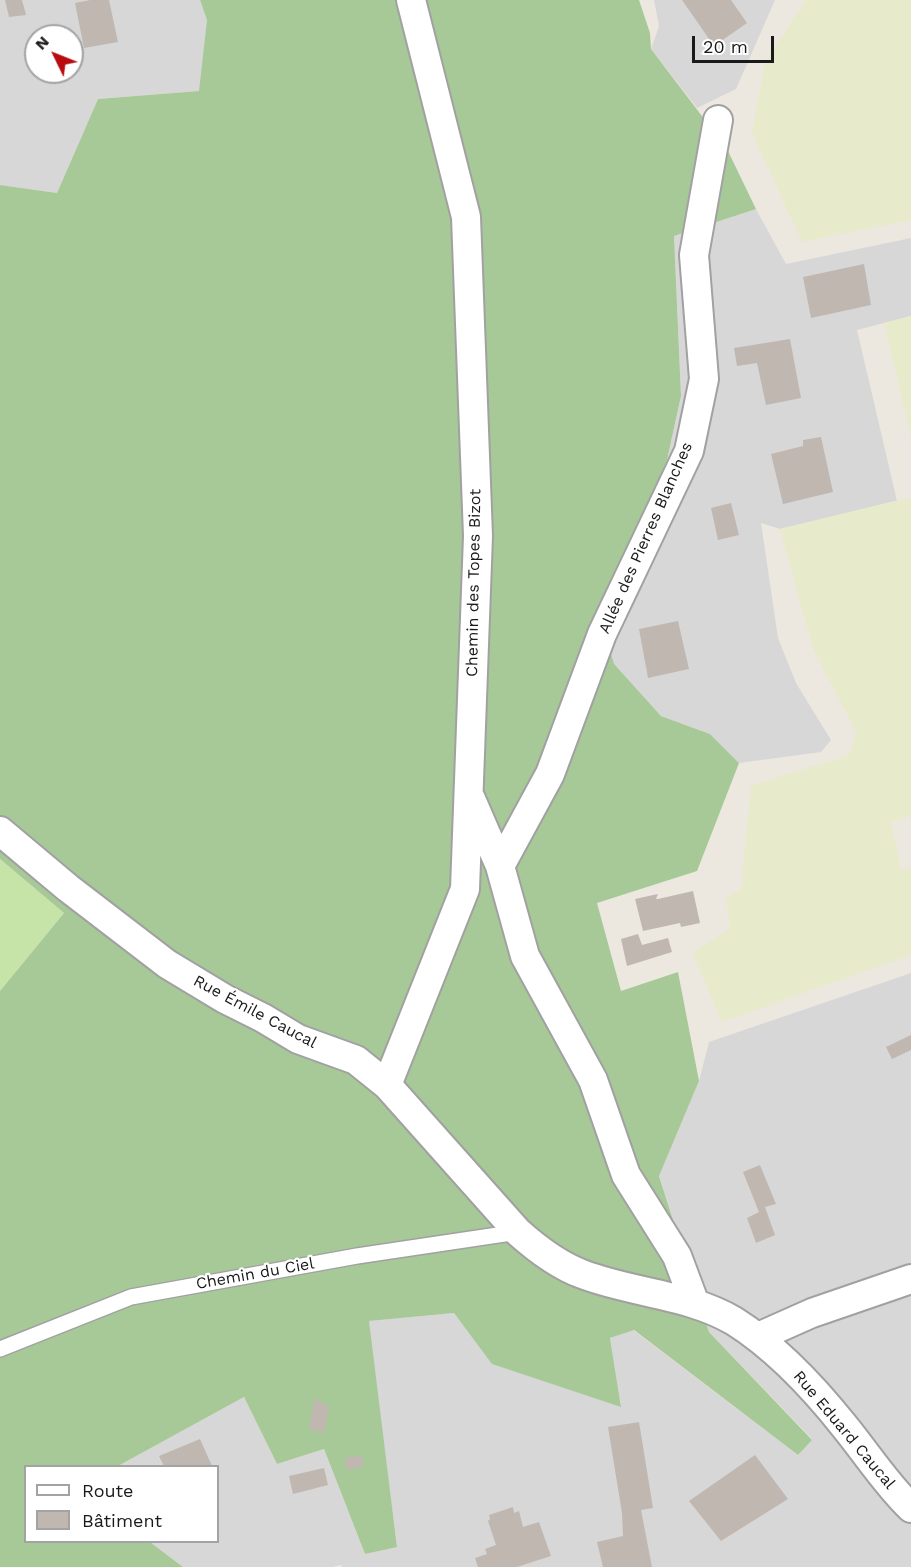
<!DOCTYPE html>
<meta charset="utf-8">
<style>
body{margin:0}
#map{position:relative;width:911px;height:1567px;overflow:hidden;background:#ece8e0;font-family:"Work Sans",sans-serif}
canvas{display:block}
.legend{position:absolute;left:24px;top:1465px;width:195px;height:78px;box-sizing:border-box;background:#fff;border:2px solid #a3a3a3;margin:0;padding:8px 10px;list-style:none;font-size:18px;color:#1a1a1a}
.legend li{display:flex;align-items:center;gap:12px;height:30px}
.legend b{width:30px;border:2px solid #a3a3a3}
.north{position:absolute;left:24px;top:24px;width:60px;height:60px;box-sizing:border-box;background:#fff;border:2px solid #a3a3a3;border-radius:50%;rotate:313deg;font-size:16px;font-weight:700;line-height:24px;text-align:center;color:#1a1a1a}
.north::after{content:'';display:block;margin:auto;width:21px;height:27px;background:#b90c0f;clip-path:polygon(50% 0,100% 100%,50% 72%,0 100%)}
.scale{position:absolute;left:692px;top:36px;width:82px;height:27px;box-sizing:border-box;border:3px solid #1a1a1a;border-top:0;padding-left:8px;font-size:18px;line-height:21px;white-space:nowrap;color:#1a1a1a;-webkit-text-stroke:4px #fff;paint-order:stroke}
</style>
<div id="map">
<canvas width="911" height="1567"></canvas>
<ul class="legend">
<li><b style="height:8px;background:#fff"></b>Route</li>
<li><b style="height:16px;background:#c0b7b0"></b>Bâtiment</li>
</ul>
<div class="north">N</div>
<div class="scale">20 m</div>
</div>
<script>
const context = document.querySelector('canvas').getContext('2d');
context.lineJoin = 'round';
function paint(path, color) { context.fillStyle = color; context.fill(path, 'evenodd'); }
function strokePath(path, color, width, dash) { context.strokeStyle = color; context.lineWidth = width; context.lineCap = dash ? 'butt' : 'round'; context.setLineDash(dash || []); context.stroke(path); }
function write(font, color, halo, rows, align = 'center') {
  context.font = font + ' "Work Sans",sans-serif'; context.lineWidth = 4.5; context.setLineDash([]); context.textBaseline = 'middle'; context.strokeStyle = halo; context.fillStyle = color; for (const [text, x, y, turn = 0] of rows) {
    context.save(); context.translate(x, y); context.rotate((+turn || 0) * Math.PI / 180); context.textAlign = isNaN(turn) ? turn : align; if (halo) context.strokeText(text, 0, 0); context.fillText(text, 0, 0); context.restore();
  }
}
const residential = new Path2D(`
 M0,0H200L207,20L200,91L98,99L57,193L0,185ZM36,36H72V72H36Z
 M654,0H775L736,89L697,108L651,49L659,26Z
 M756,209L786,264L911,238V316L857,330L897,501L780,529L761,523L778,638L796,683L831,740L821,752L739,763L710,734L661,716L613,664L599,616L667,460L681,396L674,236Z
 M911,973V1567H342L341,1565L332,1567H183L150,1542H218V1466H118L244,1397L277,1464L324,1449L365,1554L397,1546L368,1321L454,1313L493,1364L621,1406L610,1338L633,1330L798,1455L812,1439L709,1332L659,1175L699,1081L709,1042Z`);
const farmland = new Path2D(`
 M806,0H911V220L802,242L752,133L765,62Z
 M911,316V438L884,323Z
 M911,497V816L891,822L901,869L911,868V955L722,1022L692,953L730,928L726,898L741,889L751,786L849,755L856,732L813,649L780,529Z`);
const grass = new Path2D(`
 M0,859L64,913L0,991Z`);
const forest = new Path2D(`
 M200,0H639L650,33L651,49L727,149L756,209L674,236L681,396L667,460L599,616L614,664L661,716L710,734L739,763L697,871L597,903L621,991L678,972L699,1081L659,1176L709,1332L812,1440L798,1455L634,1330L610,1338L621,1407L492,1364L454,1313L369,1321L397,1547L365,1554L324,1449L277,1464L244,1397L118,1466H26V1542H150L183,1567H0V991L64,913L0,859V185L57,193L98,99L199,91L207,20Z`);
const building = new Path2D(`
 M5,0H22L26,15L9,17Z
 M90,0H109L118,42L84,48L75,3Z
 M682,0H731L747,23L714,46Z
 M864,264L871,305L811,318L803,277Z
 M790,339L801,398L766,405L757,363L737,366L734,348Z
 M821,437L833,492L783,504L771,454L803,446V440Z
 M731,503L739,535L718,540L711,508Z
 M678,621L689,669L648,678L639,629Z
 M693,891L700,923L681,927L680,923L643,931L635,899L658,894L656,899H658Z
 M638,934L642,945L668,938L672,952L627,966L621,939Z
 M911,1035V1050L892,1059L886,1047Z
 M760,1165L776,1204L765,1207L775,1235L756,1243L747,1218L759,1212L743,1172Z
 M316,1399L329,1407L324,1433L309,1429L314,1400Z
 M639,1422L653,1508L641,1510L652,1567H603L597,1542L623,1536L622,1513L608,1427Z
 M200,1439L212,1466H164L159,1456Z
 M362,1455L363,1467L347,1470L345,1458Z
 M755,1455L788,1499L721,1541L689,1501Z
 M324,1468L328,1485L293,1494L289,1476Z
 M513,1507L514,1513L519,1511L523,1527L539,1522L551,1556L517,1567H478L475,1558L487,1554L485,1549L496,1545L488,1521L490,1519L489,1515Z`);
const service = new Path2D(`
 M0,1349L131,1297L357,1256L518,1232`);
const minor = new Path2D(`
 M471,799L500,866L525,956L593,1080L626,1175L677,1256L695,1304
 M0,831L68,888L167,964L225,999L263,1018L298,1039L356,1060L387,1085L518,1232C537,1249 558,1265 582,1274C631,1293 688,1294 734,1321C777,1348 814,1388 845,1427C867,1454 886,1484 911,1508
 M500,866L550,774L602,634L689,451L704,379L694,255L718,120
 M387,1085L465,889L478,536L466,217L411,0
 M758,1337L812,1313L911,1279`);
const streetNames = [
 ["Allée des Pierres Blanches",646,538,-66],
 ["Chemin des Topes Bizot",474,583,-89],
 ["Rue Émile Caucal",255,1012,28],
 ["Chemin du Ciel",255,1274,-10],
 ["Rue Eduard Caucal",844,1430,50]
];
paint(residential, '#d8d7d7');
paint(farmland, '#e8eacc');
paint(grass, '#c6e4a8');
paint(forest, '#a7c997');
paint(building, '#c0b7b0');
strokePath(service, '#a1a1a1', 18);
strokePath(minor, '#a1a1a1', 32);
strokePath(service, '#fff', 15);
strokePath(minor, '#fff', 28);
write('16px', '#1a1a1a', '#fff', streetNames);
</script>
